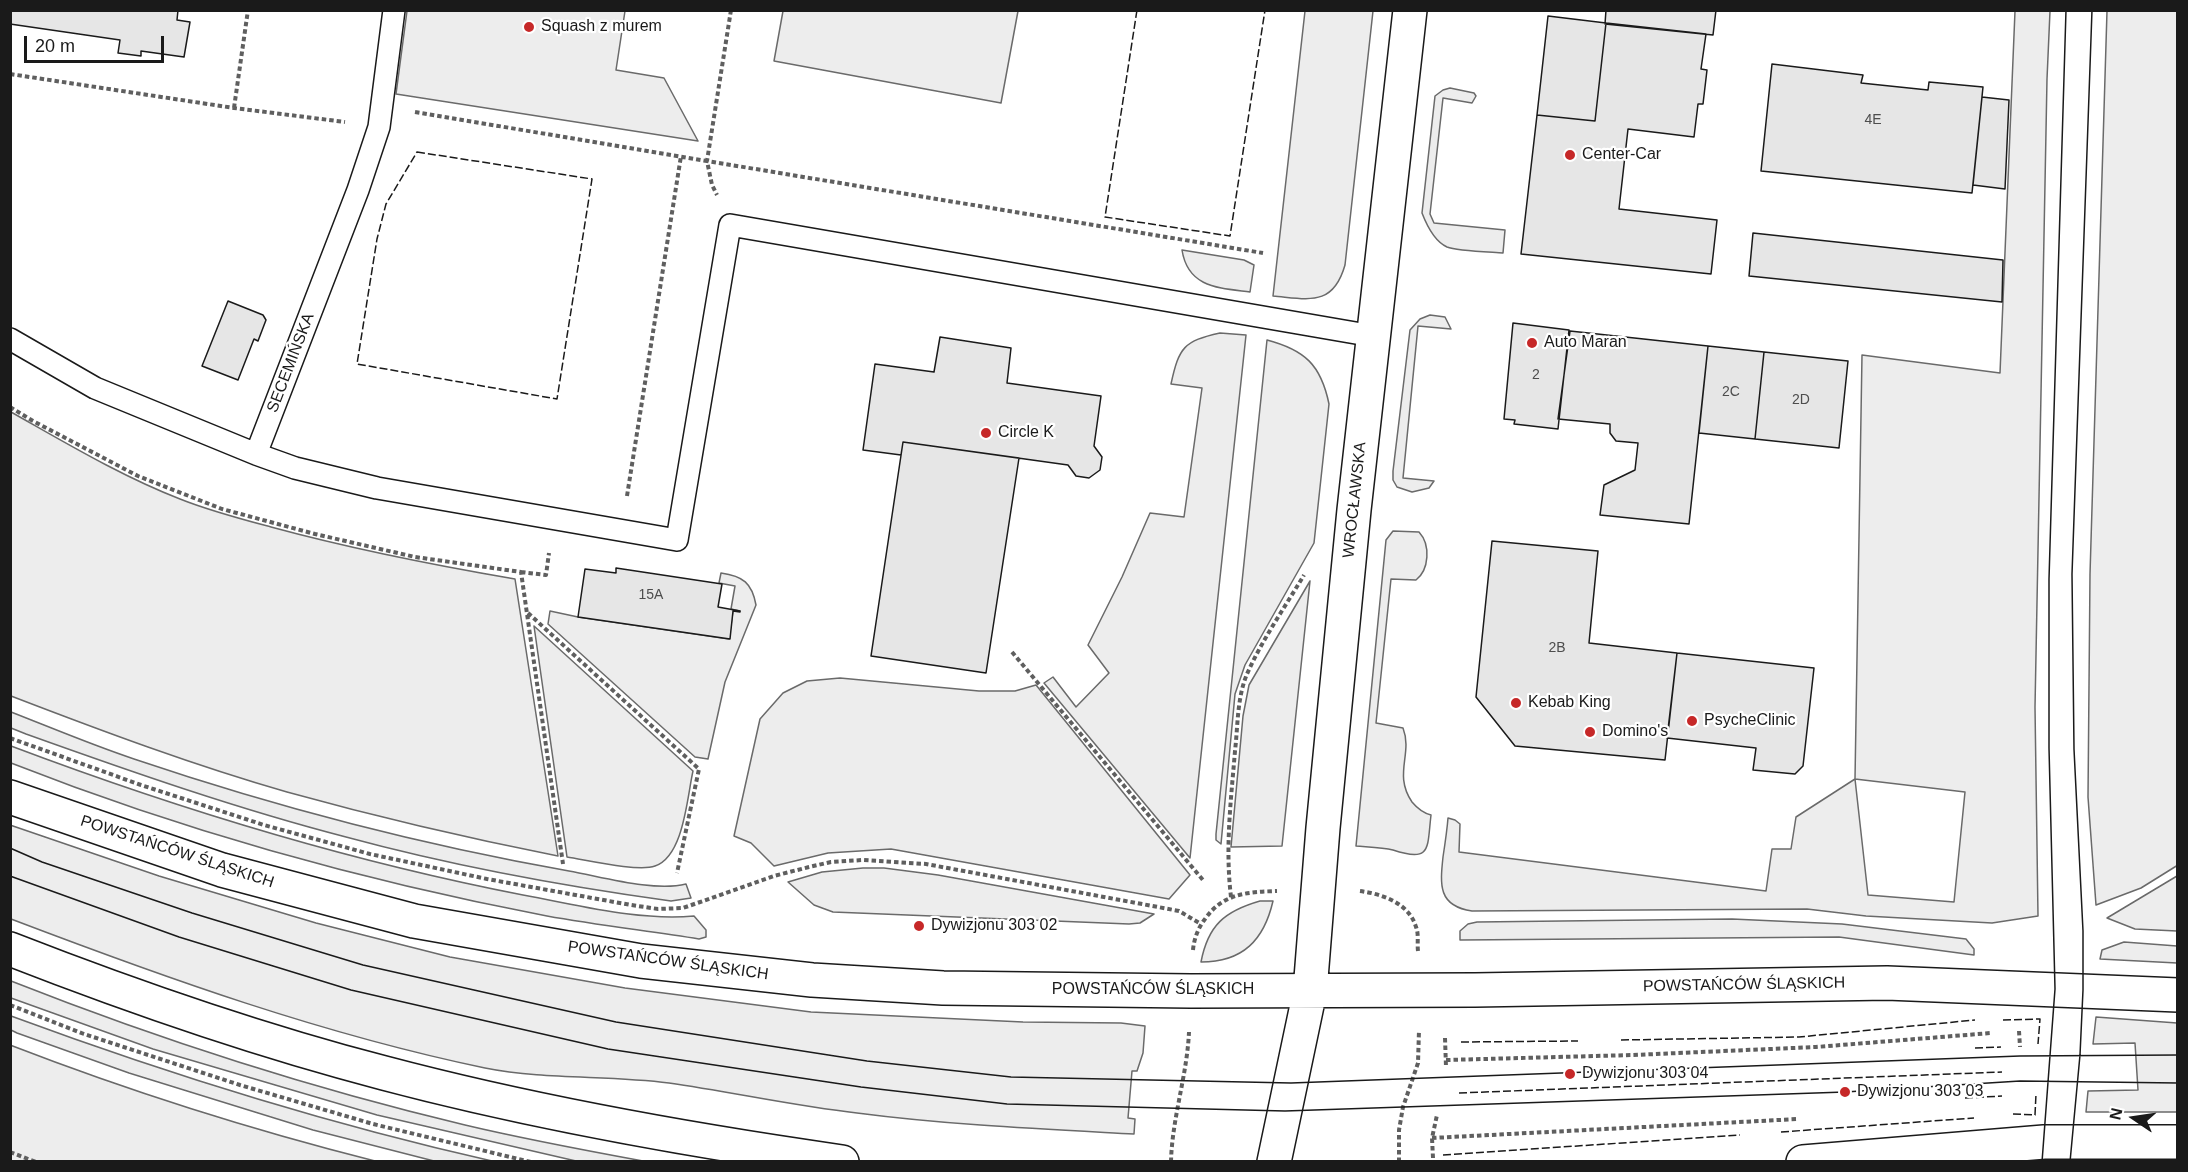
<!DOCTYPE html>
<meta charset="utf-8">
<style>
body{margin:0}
#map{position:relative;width:2188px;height:1172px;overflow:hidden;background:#fff;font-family:Arial,sans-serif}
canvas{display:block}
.frame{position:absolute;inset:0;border:12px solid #1a1a1a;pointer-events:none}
.north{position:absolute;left:2104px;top:1088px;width:60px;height:60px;-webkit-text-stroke:4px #fff;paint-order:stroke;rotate:283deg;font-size:16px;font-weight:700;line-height:24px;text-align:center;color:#1a1a1a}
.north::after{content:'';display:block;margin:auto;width:21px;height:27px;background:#1a1a1a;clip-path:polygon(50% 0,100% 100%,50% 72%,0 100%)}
.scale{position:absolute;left:24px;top:36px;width:140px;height:27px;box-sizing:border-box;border:3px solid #1a1a1a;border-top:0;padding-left:8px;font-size:18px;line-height:21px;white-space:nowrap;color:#1a1a1a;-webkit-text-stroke:4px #fff;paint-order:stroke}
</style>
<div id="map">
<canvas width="2188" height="1172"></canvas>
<div class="frame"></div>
<div class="north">N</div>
<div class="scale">20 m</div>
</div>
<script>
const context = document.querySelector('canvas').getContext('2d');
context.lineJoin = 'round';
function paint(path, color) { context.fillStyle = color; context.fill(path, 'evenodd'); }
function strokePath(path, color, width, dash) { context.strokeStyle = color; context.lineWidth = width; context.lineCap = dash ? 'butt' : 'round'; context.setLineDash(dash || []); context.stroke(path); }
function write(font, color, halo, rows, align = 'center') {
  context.font = font + ' Arial,sans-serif'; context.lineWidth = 4.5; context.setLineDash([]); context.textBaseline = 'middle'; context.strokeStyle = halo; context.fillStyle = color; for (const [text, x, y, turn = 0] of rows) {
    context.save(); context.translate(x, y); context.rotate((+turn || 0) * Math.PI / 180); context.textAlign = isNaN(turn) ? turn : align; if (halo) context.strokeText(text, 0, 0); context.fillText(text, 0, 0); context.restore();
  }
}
const green = new Path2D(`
 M407,11H625L616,70L664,78L698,141L396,94Z
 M783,11H1018L1001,103L774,61Z
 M1305,11H1373L1345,265C1333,307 1309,299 1273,296Z
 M2015,11H2050L2047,79L2035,707L2038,916L1992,923L1866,916L1807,909L1472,911C1438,906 1440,885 1443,857C1445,844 1447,831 1448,818L1455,820L1460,824L1459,852L1766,891L1772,849H1791L1796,817L1855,779L1862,355L2000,373ZM1855,779L1965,792L1954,902L1868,895Z
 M2107,11H2177L2178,865L2141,888L2096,905L2088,797L2090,574Z
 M1450,88L1474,93L1476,96L1472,103L1443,98L1430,214L1434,223L1505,230L1503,253C1490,252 1457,251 1447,247C1434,241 1427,226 1422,213L1435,96L1443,90Z
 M1182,250L1244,260L1254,265L1250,292C1219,288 1188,288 1182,250Z
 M1430,315L1445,317L1451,329L1418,326L1403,478L1434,481L1429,488L1412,492L1397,487L1393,480V471L1410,330L1420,319Z
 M1220,333L1246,335L1190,858L1044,683L1053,677L1076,707L1109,673L1088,645L1122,577L1150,513L1184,517L1202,388L1171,384C1179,347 1184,341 1220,333Z
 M1267,340C1305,350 1321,365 1329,404L1314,543L1245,665L1235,694L1221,844L1216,840V834Z
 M11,412C66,443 121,476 180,499C210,511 241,519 271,527C352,549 433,565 515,579L558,856C467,838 377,817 287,792C193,765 102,731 11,696Z
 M1393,531L1419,532C1431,545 1429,570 1416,580L1391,579L1376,723L1403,728C1413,754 1393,774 1412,802C1417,808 1423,813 1431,815C1427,848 1432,863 1393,850C1382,847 1368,847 1356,846L1386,540Z
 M721,573C743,576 752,583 756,605L725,682L708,759L695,757L548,624L550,611L578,617L729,639L733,611H740L731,609L735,586L719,583Z
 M1310,581L1282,846L1231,847L1243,716L1249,685Z
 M534,626L693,771C687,797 684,856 655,866C638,872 587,860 567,857Z
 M840,678L979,691H1015L1036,685L1190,875L1169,899L891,849L828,853L774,866L751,843L734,836L760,719L783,693L807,681Z
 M11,712C52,728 92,745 134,759C276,807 422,845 569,871C603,877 654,892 686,884L691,898L671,901C562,886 453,866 346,837C238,809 132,772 26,734L11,728Z
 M11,746C178,809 348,861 523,895C579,905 637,921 694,916L706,930V937L699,939C649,931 597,925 547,916C364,881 184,831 11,763Z
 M10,825L159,876L316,923L450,957L625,988L811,1012L1023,1022L1121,1023L1145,1026L1143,1053L1137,1071H1132L1128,1118L1135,1119L1134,1134C1041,1129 949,1125 857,1113C794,1106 732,1092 669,1083C608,1075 545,1080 485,1068C322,1034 166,978 11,919Z
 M863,868H884L938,875L1154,914L1140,923L1129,924L833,912L814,905L788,882L822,872Z
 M2177,876V931L2135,929L2107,918Z
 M1260,901H1273C1264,940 1243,962 1201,962C1208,925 1225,911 1260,901Z
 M1732,919L1842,924L1966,939L1974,949V955L1839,937L1460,940V931L1468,924L1477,922Z
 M2124,942L2177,946V963L2100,959L2102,950Z
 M11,981C158,1039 310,1088 465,1125C524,1139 583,1150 643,1161H576L377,1115L153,1049L11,998Z
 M11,1016C168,1074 328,1124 492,1161H434L313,1130L129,1073L17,1033L11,1030Z
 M2096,1017L2177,1023V1112H2086L2088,1091L2138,1090L2135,1043L2093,1044Z
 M10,1045C129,1091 252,1130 375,1161H11Z`);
const building = new Path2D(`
 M10,10H178L177,20L190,22L184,57L141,51V56L118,53L120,40L10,24Z
 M1606,10H1716L1713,35L1605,24Z
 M1548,16L1606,23L1595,121L1537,115Z
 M1606,23L1706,34L1701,69L1707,70L1703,104H1698L1694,137L1628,129L1619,209L1717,220L1711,274L1521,254L1537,115L1595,121Z
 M1772,64L1863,75L1861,83L1928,90L1929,82L1983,87L1972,193L1761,171Z
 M1982,97L2009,100L2005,189L1973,185Z
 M1753,233L2003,260L2002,302L1749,276Z
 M228,301L263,315L266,320L258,341L254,339L238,380L202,366Z
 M1513,323L1569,330L1558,429L1514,424L1515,420L1504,419Z
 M1570,331L1708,346L1689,524L1600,515L1604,485L1635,470L1638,443L1616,441L1610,433V424L1558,419Z
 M940,337L1011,348L1007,383L1101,396L1094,446L1102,457L1100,470L1089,478L1076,476L1068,465L903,442L901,455L863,450L875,364L934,372Z
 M1708,346L1764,352L1755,439L1699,433Z
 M1764,352L1848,361L1839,448L1755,439Z
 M903,442L1019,458L986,673L871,656Z
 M1492,541L1598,551L1589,643L1677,653L1665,760L1515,746L1476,697Z
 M616,568L722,584L718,607L740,611V612L733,611L730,639L578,617L585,569L616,573Z
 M1677,653L1814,668L1803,766L1795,774L1753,770L1756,748L1667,738Z`);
const path = new Path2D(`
 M731,10L707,161L1263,253
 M10,74L234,108L345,122
 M234,108L248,10
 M415,112L707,161L712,185L717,195
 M10,407L33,421L138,476L222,509L315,534L415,557L521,572L563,864
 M627,496L681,156
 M521,572L546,575L549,553
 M528,613L699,769L677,873
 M1012,652L1203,880
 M10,738L141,785L264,825L370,854L487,879L631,905L658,909L683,908L774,876L809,867L831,862L863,860L926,864L1158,907L1179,911L1201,924
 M1360,891C1382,894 1409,903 1416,927C1419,934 1417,943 1418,951
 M1231,897C1225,848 1231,800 1235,751C1238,725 1237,698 1247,674C1262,640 1285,607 1304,575
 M1193,950C1194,939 1198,928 1205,919C1223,893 1248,892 1277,891
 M10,1005L84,1034L240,1085L373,1124L531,1162
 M2019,1031L2020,1047
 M1445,1038L1446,1067
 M1446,1060L1633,1055L1816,1047L1991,1033
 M1432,1138L1798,1119
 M10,1152L36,1162
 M1433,1158L1432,1138L1437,1115
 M1171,1162C1172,1118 1187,1076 1189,1032
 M1399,1162V1130L1403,1107L1418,1063L1419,1030`);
const lane = new Path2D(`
 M10,339L95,388L256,454L358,190L379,127L394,10
 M256,454L295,468L377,488L677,540L730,225L1373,336`);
const secondary = new Path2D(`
 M10,797L222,870L414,921L641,961L812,980L943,988L1191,991L1475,990L1887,983L2178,995
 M10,949C133,997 257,1040 384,1073C535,1113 688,1140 842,1162
 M1274,1162L1310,991L1323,828L1354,510L1410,10
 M1803,1162L2044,1142H2178`);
const tram = new Path2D(`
 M10,848L42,862L192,913L363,965L616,1022L867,1061L1011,1077L1291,1083L2020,1056L2178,1055
 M10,876L179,937L351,990L608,1049L861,1087L1007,1104L1285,1111L1845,1092L2020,1081L2178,1083
 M2042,1162L2055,989L2049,748V579L2066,10
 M2070,1162L2080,1055L2083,990V931L2074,749L2072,574L2092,10`);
const fence = new Path2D(`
 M1137,10L1105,217L1230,236L1265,10
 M417,152L592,179L557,399L357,364L377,239L386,204Z
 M2003,1020L2040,1019L2038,1044
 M1621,1040L1799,1037L1975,1020
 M1461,1042L1578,1041
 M1975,1048L2001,1047
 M1459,1093L2002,1072
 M1965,1098L2002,1096
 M2013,1114L2035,1115L2036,1094
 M1781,1132L1974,1118
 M1443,1155L1740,1135`);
const markers = [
 [529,27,6,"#c62828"],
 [1570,155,6,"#c62828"],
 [1532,343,6,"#c62828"],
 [986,433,6,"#c62828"],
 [1516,703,6,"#c62828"],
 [1692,721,6,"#c62828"],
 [1590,732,6,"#c62828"],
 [919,926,6,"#c62828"],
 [1570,1074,6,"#c62828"],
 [1845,1092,6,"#c62828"]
];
const numberNames = [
 ["4E",1873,120],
 ["2",1536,375],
 ["2C",1731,392],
 ["2D",1801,400],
 ["15A",651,595],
 ["2B",1557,648]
];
const poiNames = [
 ["Squash z murem",541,27],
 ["Center-Car",1582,155],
 ["Auto Maran",1544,343],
 ["Circle K",998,433],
 ["Kebab King",1528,703],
 ["PsycheClinic",1704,721],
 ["Domino's",1602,732],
 ["Dywizjonu 303 02",931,926],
 ["Dywizjonu 303 04",1582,1074],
 ["Dywizjonu 303 03",1857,1092]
];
const streetNames = [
 ["SECEMIŃSKA",291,363,-69],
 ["WROCŁAWSKA",1355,500,-84],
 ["POWSTAŃCÓW ŚLĄSKICH",177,852,18],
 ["POWSTAŃCÓW ŚLĄSKICH",668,961,8],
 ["POWSTAŃCÓW ŚLĄSKICH",1744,985,-1],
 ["POWSTAŃCÓW ŚLĄSKICH",1153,990]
];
paint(green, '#ededed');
strokePath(green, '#6a6a6a', 1.5);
paint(building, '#e6e6e6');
strokePath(building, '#1a1a1a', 1.5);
strokePath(lane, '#1a1a1a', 24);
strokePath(secondary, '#1a1a1a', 36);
strokePath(path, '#5f5f5f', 4, [4.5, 3]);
strokePath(lane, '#fff', 21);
strokePath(secondary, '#fff', 33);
strokePath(tram, '#1a1a1a', 1.5);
strokePath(fence, '#1a1a1a', 1.5, [8, 3]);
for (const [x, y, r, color] of markers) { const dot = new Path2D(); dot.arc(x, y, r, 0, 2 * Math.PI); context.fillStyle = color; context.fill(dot); strokePath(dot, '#fff', 2); }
write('14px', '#4d4d4d', null, numberNames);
write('16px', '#1a1a1a', '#fff', poiNames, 'left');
write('16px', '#1a1a1a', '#fff', streetNames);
</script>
